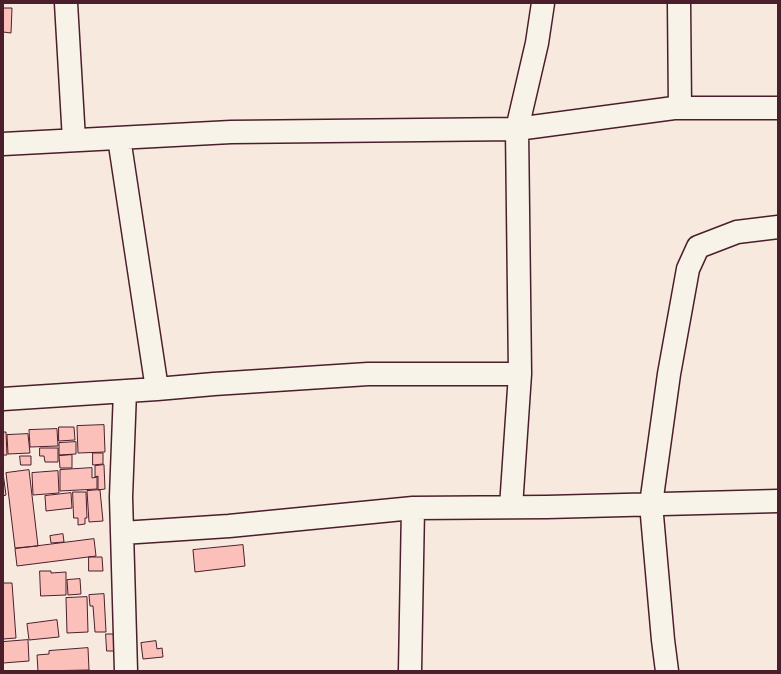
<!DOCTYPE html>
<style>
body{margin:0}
#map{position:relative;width:781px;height:674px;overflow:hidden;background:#f8e9df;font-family:"Shantell Sans",sans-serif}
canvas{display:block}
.frame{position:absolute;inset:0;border:4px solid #4a1f2b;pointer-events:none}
</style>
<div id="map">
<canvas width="781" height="674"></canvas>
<div class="frame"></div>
</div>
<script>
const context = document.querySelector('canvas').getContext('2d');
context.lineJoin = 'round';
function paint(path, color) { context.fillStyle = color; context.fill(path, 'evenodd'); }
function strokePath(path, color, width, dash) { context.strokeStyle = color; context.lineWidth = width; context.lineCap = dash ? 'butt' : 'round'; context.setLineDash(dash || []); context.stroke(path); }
const building = new Path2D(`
 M3,8H12L11,33L3,32Z
 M104,425L105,452L78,453L77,426Z
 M59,427H74L75,440L59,441Z
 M57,429L58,446L30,447L29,430Z
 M3,432H6L7,455H3Z
 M28,434L30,453L8,454L7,435Z
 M76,442V454L59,455V443Z
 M40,448H58V462H45L44,456H40Z
 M93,453H103V464L93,465Z
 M72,455V468H60L59,456Z
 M20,456H31V465H21Z
 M104,465L105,489L98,490V476L95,477V466Z
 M92,468V478L97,477V489L60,491V470Z
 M29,470L38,546L15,548L6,473Z
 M58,471L59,493L33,495L32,473Z
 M3,473L6,495L3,496Z
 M100,490L103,521L89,522L87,491Z
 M73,492H86L87,518H85V524L78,525V518H74Z
 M71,493L72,508L46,511L45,496Z
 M63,534L64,542L51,543L50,536Z
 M94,539L96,556L17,566L15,549Z
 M243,545L245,566L195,572L193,550Z
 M89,557H102L103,571H89Z
 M40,571H51V573L66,572V595L41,596Z
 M80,579L81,594L68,595L67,580Z
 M3,583H12L16,638L3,639Z
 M104,594L106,632H95L93,606H90L89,595Z
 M87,597L88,632L67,633L66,598Z
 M57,620L59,637L29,640L27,624Z
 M106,634H114L115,651H107Z
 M28,640L29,661L3,663V642Z
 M156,641L157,649L162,648L163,657L143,659L141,643Z
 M88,648L89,670L38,671L37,655L49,654V651Z`);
const street = new Path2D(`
 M66,3L74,140
 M679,3L680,108
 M119,138L157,389
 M3,144L231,132L517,129L674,108H778
 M125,391L121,497L126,671
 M3,399L157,389L214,384L368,374H520
 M511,507L520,374L517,129L537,43L543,3
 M122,533L229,526L413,508L547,507L778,501
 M410,671L413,508
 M667,671L663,640L651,504L669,374L688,269L698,247L737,232L778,227`);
paint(building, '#fcc0bb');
strokePath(building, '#4a1f2b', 1);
strokePath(street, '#4a1f2b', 25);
strokePath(street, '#f7f3e8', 22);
</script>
